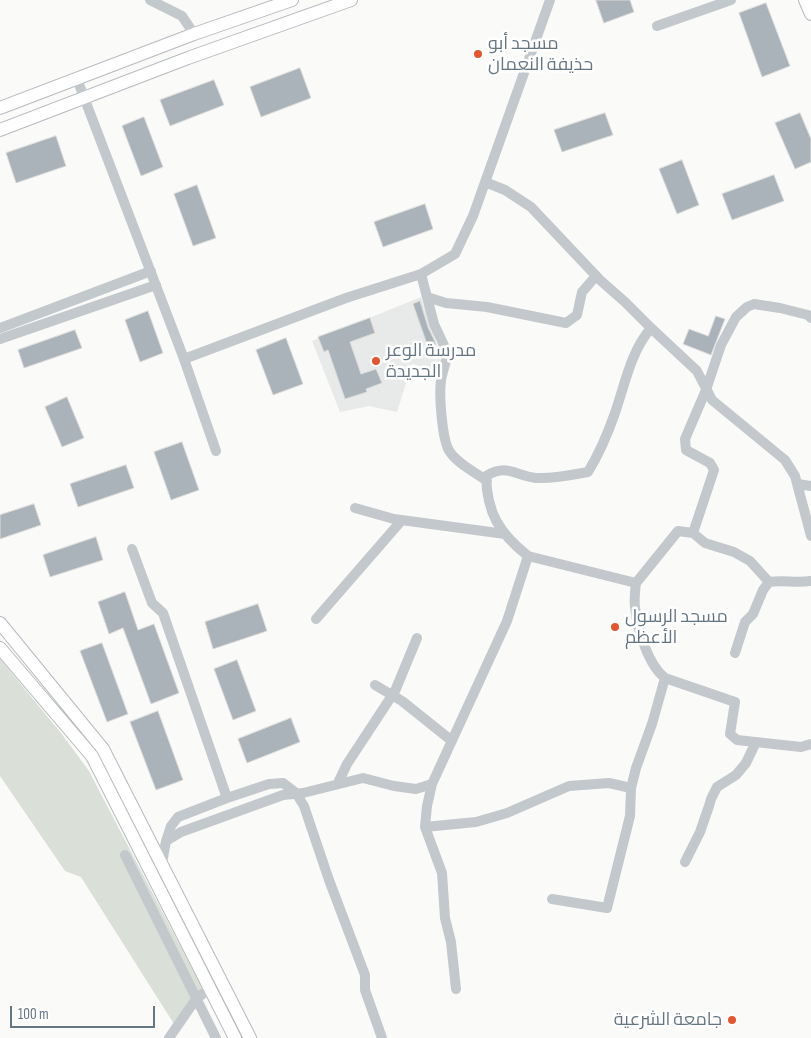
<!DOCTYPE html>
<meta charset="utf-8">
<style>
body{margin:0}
#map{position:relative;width:811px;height:1038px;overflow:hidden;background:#fafaf8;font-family:"Sofia Sans Condensed",sans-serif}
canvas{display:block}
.scale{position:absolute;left:10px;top:1006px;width:145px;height:22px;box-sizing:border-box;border:2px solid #657683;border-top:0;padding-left:6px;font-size:15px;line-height:18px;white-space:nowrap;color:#657683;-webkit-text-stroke:4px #fff;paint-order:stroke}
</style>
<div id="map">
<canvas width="811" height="1038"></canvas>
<div class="scale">100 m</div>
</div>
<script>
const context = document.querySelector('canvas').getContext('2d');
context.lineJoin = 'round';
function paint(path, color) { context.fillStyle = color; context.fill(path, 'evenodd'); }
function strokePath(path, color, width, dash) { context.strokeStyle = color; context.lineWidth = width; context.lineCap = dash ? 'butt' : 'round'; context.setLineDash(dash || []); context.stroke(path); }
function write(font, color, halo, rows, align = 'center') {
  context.font = font + ' "Sofia Sans Condensed",Cairo,sans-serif'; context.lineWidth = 5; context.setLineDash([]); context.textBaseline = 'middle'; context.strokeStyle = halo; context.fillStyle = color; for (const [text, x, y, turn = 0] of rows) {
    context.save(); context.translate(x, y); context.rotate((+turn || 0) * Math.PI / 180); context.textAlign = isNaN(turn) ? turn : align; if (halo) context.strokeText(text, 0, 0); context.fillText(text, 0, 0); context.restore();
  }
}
const built = new Path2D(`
 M421,297L442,360L437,371L412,364L397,412L369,406L340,412L312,341Z`);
const green = new Path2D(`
 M0,659L61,733L89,771L202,988L174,1024L81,877L65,871L0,776Z`);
const building = new Path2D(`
 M596,0H630L634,12L604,23Z
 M766,3L790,66L762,77L739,13Z
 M300,68L311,98L261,117L250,87Z
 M214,80L224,105L170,126L160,100Z
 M605,113L613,135L562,152L554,130Z
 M800,113L811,139V162L795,169L775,123Z
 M144,117L163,167L141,176L122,126Z
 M56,136L66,166L16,183L6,153Z
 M682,160L699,205L677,214L659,169Z
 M774,175L784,201L732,220L722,194Z
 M197,185L216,238L193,246L174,194Z
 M425,204L433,229L383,247L374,222Z
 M420,301L428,327L436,344L428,347L413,304Z
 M148,311L163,353L140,362L125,320Z
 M716,316L725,319L711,355L683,344L689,329L708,336Z
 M370,318L375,333L350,342L361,374L376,369L382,383L366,389L367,392L345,399L328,350L324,352L318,337Z
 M75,330L82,348L24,368L18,350Z
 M286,338L303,384L273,395L256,350Z
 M67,397L84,438L62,447L45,407Z
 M182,442L199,490L171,500L154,452Z
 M126,465L134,488L78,507L70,484Z
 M34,504L41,525L0,539V515Z
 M96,537L103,560L50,577L43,555Z
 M125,592L138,630L154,624L179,693L151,704L123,628L109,634L98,602Z
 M258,604L267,631L213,649L205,622Z
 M102,643L128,714L107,722L80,651Z
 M237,660L256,711L233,720L214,669Z
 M158,711L183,780L156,790L130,722Z
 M291,718L300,742L247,763L238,739Z`);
const minor = new Path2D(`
 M150,0L182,16L194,34
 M657,26L731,0
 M77,79L184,359L216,451
 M485,182L505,190L531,207L600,280L625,302L651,328L697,371L712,400L785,460L795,476L811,536
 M421,274L434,324L448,354C446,363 442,372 441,381C439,394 442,442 450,452C458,464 475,472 487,481
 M427,297L446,303L487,307L566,323L577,315L582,292L596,276
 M0,328L151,271
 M651,328C631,351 625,384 615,413C608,433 599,454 588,472C572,475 553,479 536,478C515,476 508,463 486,476C487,513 499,533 528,556L636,583L678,531L693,533L714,470L710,463L686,450L685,439L706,390L721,345L736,317L747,307L754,304L780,308L808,315L811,318
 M0,339L156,285
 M184,359L346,298L421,274L455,254L473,216L550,0
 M798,484L811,486
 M355,508L394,519L505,534
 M693,533L705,543L734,552L750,561L769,582
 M132,549L152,603L163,613L227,798
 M636,583C635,591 634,599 635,607C637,628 648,665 665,678L735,702L730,734L737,740L801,747L811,744
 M316,619L402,520
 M735,653L745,622L753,614L763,590L769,582C783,580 797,583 811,581
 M375,685L402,701L452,741
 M338,783L347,764L395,691L417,638
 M432,784L427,806L425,827L442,873L445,918L451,942L456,989
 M425,827L476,822L507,813L569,786L609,783L631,788
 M166,841L171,826L178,817L227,798L269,784L283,783L296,793L304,806L329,880L365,975V990L382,1038
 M125,855L216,1038
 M685,862L700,832L709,806L711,799L717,787L736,775L746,763L756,742
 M162,863L166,841L181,832L283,795L303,793L363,778L394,786L416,789L432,784L507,621L528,556
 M552,899L607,908L630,816L631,788L636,768L652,724L665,678
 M169,1038L196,999L210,988`);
const major = new Path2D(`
 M805,0L811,14
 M0,108L194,34L292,0
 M0,130L188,58L351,0
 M0,623L103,749L250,1038
 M0,648L92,756L235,1038`);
const markers = [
 [478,54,5,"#e4572e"],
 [376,361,5,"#e4572e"],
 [615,627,5,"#e4572e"],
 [732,1020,5,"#e4572e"]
];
const poiNames = [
 ["مسجد أبو",488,44],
 ["حذيفة النعمان",488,65],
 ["مدرسة الوعر",386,351],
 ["الجديدة",386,372],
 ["مسجد الرسول",625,617],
 ["الأعظم",625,638],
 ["جامعة الشرعية",722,1020,"right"]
];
paint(built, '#e8e9e9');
paint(green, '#dadfd7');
paint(building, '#aab3b9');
strokePath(building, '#dcdcda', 1);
strokePath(major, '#b5babe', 14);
strokePath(minor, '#c3c8cc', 10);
strokePath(major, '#fff', 12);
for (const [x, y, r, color] of markers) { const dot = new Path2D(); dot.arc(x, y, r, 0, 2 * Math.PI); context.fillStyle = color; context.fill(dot); strokePath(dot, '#fff', 2); }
write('18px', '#657683', '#fff', poiNames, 'left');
</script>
